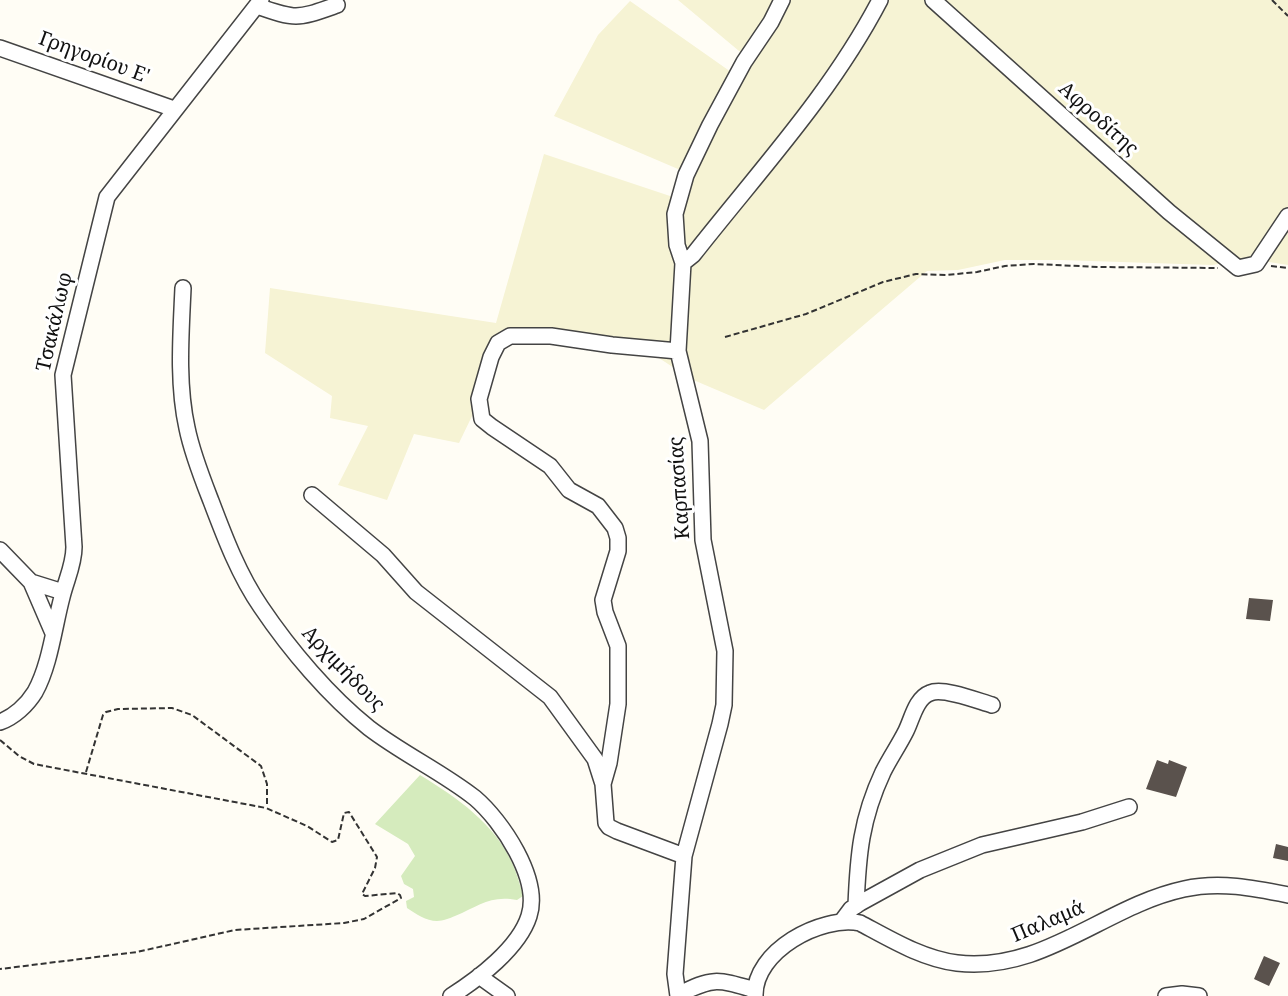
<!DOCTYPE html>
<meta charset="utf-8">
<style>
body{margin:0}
canvas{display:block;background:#fffdf5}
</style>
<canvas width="1288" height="996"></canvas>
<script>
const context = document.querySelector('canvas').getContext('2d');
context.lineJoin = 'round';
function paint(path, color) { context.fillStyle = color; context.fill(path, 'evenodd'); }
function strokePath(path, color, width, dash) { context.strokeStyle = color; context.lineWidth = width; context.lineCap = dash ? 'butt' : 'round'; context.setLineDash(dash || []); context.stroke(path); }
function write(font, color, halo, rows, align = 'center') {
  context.font = font + ' "Noto Serif",serif'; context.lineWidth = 6; context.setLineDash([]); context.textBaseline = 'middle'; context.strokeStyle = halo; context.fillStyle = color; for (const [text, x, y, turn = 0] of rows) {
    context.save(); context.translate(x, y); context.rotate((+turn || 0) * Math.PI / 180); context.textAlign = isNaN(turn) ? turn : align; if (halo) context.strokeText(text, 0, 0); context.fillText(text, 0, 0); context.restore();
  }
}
const farmland = new Path2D(`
 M678,0H1288V265L1250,259L1212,265L1060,260H1005L958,270L927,271L764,410L691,379L633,341L494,340L470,401L473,414L459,443L414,434L387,500L338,485L368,426L330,418L332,396L265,353L270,288L496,323L544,154L682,200L692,175L554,116L598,35L630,1L741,79L751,61Z`);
const green = new Path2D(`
 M420,775C457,798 495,823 513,865C517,874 520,885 523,896L517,900C490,895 479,906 455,916C450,918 443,921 437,921C426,921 416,914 407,908L406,901L414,897L413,889L404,884L401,876L415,856L408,844L375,824Z`);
const building = new Path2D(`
 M1249,598L1273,600L1270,621L1246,619Z
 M1157,760L1168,764L1169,760L1187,767L1176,797L1146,789Z
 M1276,844L1288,847V861L1273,858Z
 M1264,956L1280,963L1269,986L1254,979Z`);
const path = new Path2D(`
 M1272,0L1288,16
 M1271,266L1288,268
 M725,337L806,314L883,282L916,274L946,275L977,272L1005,266L1034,264L1099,267L1218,268
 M0,740L19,756L34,764L266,808L307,826L332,842L338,840L344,813L349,812L377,857L375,868L362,894L365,896L397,893L400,895L401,898L364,919L344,923L235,930L137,952L0,969
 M86,772L103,715L106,712L118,709L172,708L192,715L261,766L267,784V806`);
const minor = new Path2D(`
 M933,0L1169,212L1238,268L1256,264L1288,216
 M257,6C297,20 297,19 337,5
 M0,48L174,109
 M683,263L693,255C758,172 831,94 880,0
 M183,288C181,334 177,383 187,428C192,453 202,478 211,501C225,538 239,575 261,607C290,650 329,696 369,728C403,754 442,772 475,798C502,821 541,879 529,916C519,948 478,979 451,996
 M678,351L612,345L551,336H510L498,343L491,357L479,399L482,419L492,427L550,466L569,490L598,506L615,528L618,538V551L603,600L605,612L618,646V704L609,763L603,784L606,823L609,827L617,831L684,856
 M312,495L383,555L416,592L550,697L595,759L603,784
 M0,550L31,582L53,633
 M31,582L63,592
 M0,722C14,717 27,705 35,692C50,665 54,627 62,597C66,580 74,565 74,547L63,375L107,197L261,0
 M856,906C858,855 861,819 883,772C890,758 899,745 906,731C912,719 916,698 930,693C943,687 978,701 992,705
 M842,921L851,909L860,903L920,870L982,845L1082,822L1129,807
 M479,976L507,996
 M678,995C713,977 717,979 755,990
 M678,996L675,974L684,856L720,724L724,705L725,651L703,540L700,441L678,351L683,263L677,245L675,214L686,175L710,125L744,62L771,22L782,0
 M755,996C754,951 821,915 860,923C890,939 923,959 957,963C1043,973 1105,906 1184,889C1219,881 1254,888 1288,895
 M1166,996L1182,994L1199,996`);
const streetNames = [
 ["Γρηγορίου Ε'",94,58,20],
 ["Αφροδίτης",1098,119,42],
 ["Τσακάλωφ",55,322,-77],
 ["Καρπασίας",680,488,-94],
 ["Αρχιμήδους",343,669,46],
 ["Παλαμά",1048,922,-23]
];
paint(farmland, '#f6f3d4');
paint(green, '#d5ebbd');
paint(building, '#5a524d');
strokePath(minor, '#444', 18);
strokePath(path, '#333', 2, [6, 3]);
strokePath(minor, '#fff', 15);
write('20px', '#111', '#fff', streetNames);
</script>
